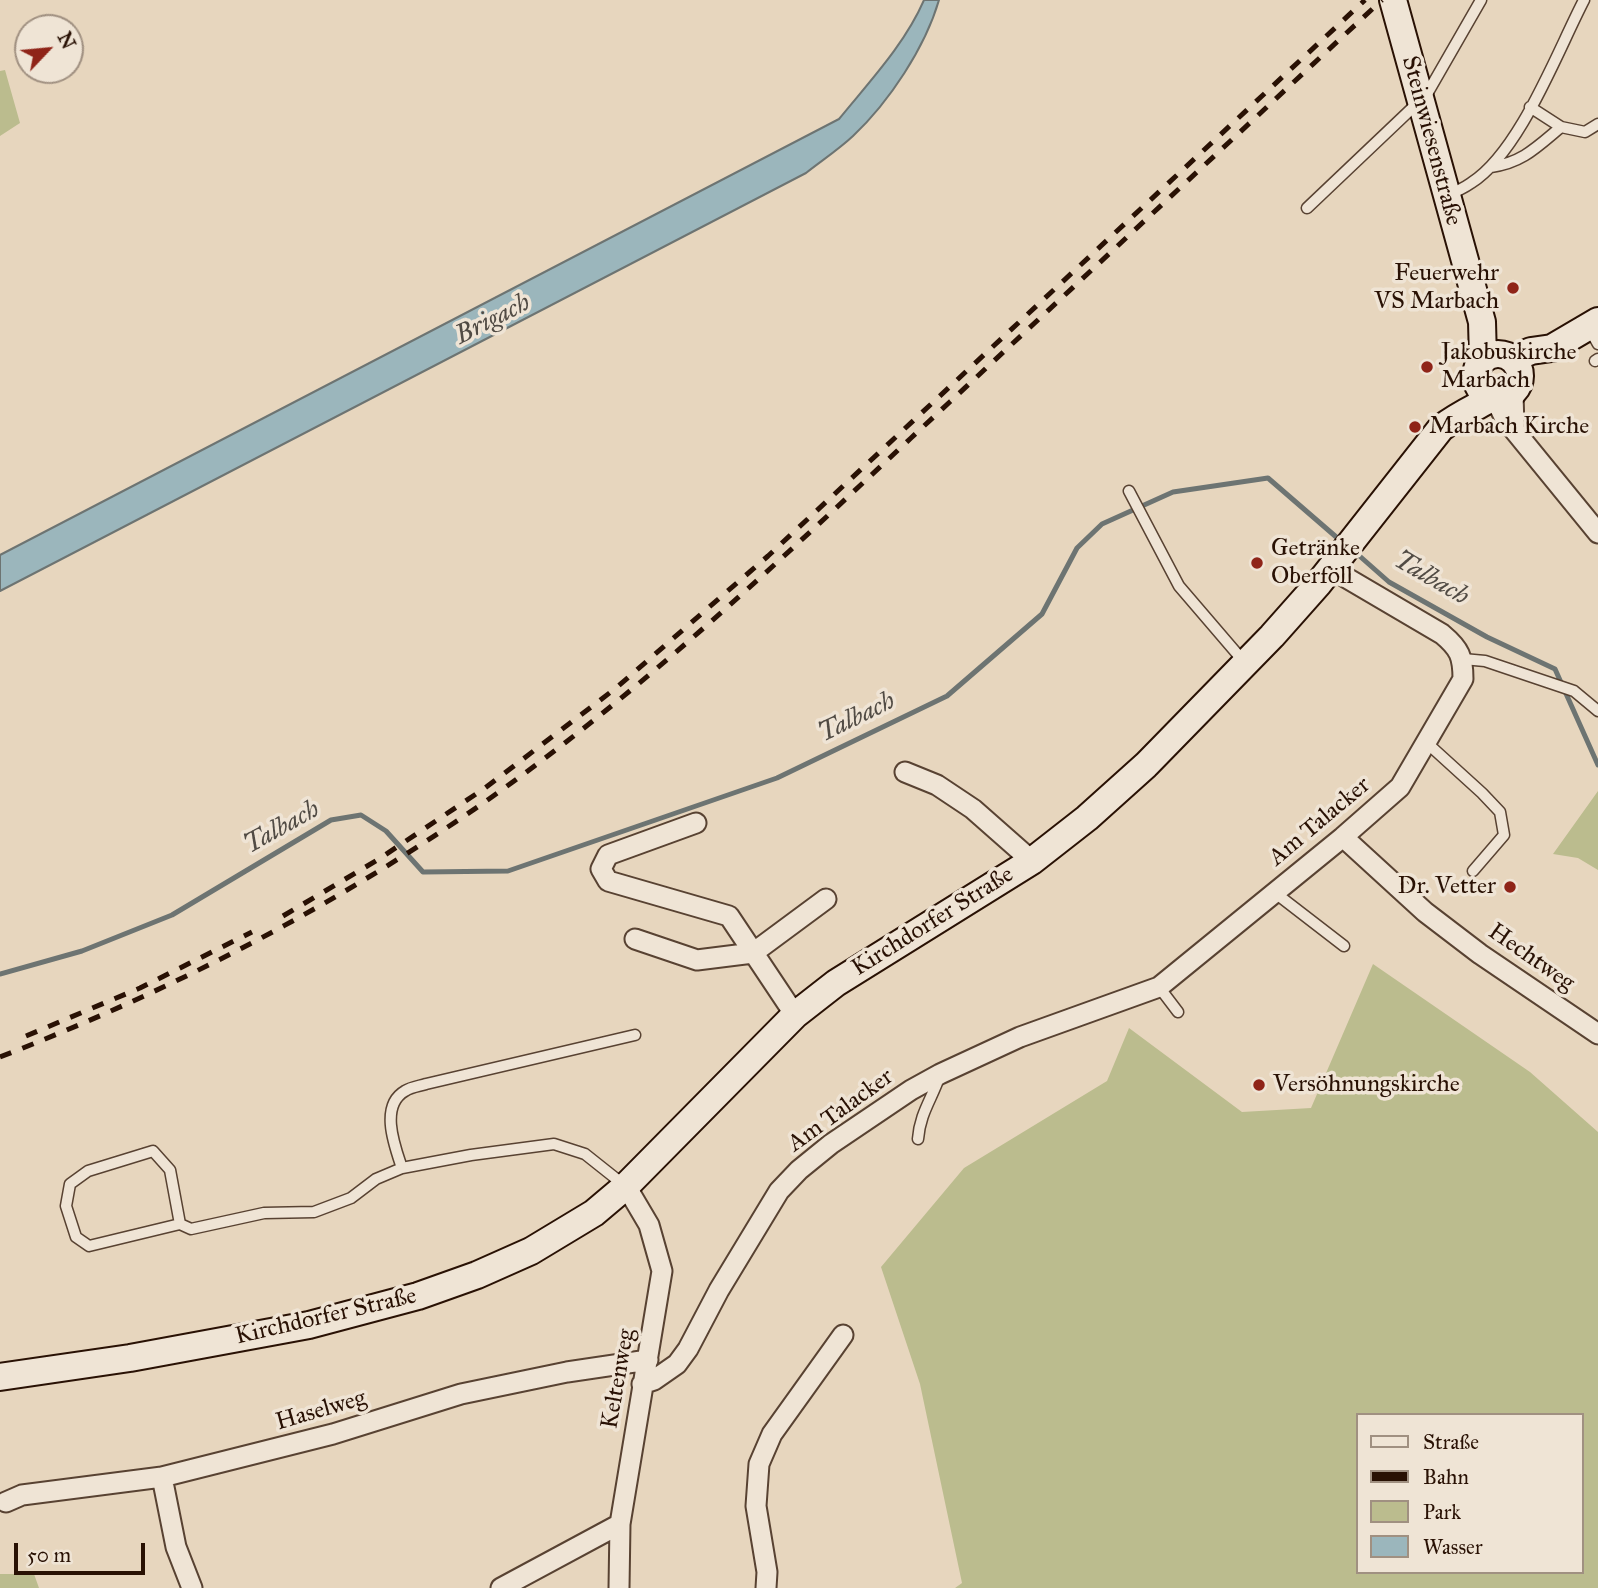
<!DOCTYPE html>
<meta charset="utf-8">
<style>
body{margin:0}
#map{position:relative;width:1598px;height:1588px;overflow:hidden;background:#e7d6be;font-family:"IM FELL Great Primer",serif}
canvas{display:block}
.legend{position:absolute;left:1356px;top:1413px;width:228px;height:161px;box-sizing:border-box;background:#efe4d5;border:2px solid #a09081;margin:0;padding:9px 12px;list-style:none;font-size:21px;color:#291104}
.legend li{display:flex;align-items:center;gap:14px;height:35px}
.legend b{width:35px;border:2px solid #a09081}
.north{position:absolute;left:14px;top:14px;width:70px;height:70px;box-sizing:border-box;background:#efe4d5;border:2px solid #a09081;border-radius:50%;rotate:64deg;font-size:19px;font-weight:700;line-height:28px;text-align:center;color:#291104}
.north::after{content:'';display:block;margin:auto;width:24px;height:32px;background:#8f2418;clip-path:polygon(50% 0,100% 100%,50% 72%,0 100%)}
.scale{position:absolute;left:14px;top:1543px;width:131px;height:32px;box-sizing:border-box;border:4px solid #291104;border-top:0;padding-left:9px;font-size:21px;line-height:24px;white-space:nowrap;color:#291104;-webkit-text-stroke:5px #efe4d5;paint-order:stroke}
</style>
<div id="map">
<canvas width="1598" height="1588"></canvas>
<ul class="legend">
<li><b style="height:9px;background:#efe4d5"></b>Straße</li>
<li><b style="height:9px;background:#291104"></b>Bahn</li>
<li><b style="height:19px;background:#bbbc8e"></b>Park</li>
<li><b style="height:19px;background:#9bb6bc"></b>Wasser</li>
</ul>
<div class="north">N</div>
<div class="scale">50 m</div>
</div>
<script>
const context = document.querySelector('canvas').getContext('2d');
context.lineJoin = 'round';
function paint(path, color) { context.fillStyle = color; context.fill(path, 'evenodd'); }
function strokePath(path, color, width, dash) { context.strokeStyle = color; context.lineWidth = width; context.lineCap = dash ? 'butt' : 'round'; context.setLineDash(dash || []); context.stroke(path); }
function write(font, color, halo, rows, align = 'center') {
  context.font = font + ' "IM FELL Great Primer",serif'; context.lineWidth = 7; context.setLineDash([]); context.textBaseline = 'middle'; context.strokeStyle = halo; context.fillStyle = color; for (const [text, x, y, turn = 0] of rows) {
    context.save(); context.translate(x, y); context.rotate((+turn || 0) * Math.PI / 180); context.textAlign = isNaN(turn) ? turn : align; if (halo) context.strokeText(text, 0, 0); context.fillText(text, 0, 0); context.restore();
  }
}
const green = new Path2D(`
 M5,70L20,123L0,136V71Z
 M1598,791V870L1578,858L1553,854Z
 M1373,964L1530,1072L1598,1132V1588H955L962,1583L920,1384L881,1267L964,1168L1107,1081L1129,1028L1242,1112L1311,1108ZM1358,1415H1582V1572H1358Z
 M0,1574H34L39,1588H0Z`);
const water = new Path2D(`
 M924,0H939C925,48 889,102 853,136C838,150 821,161 806,173L0,591V555L839,119C869,82 905,44 924,0Z`);
const stream = new Path2D(`
 M1355,552L1389,582L1487,637L1555,669L1598,765
 M0,974L82,951L172,915L331,820L361,815L386,831L423,872L508,871L777,778L947,696L1042,614L1077,548L1102,524L1173,492L1268,478L1342,542`);
const lane = new Path2D(`
 M1530,107L1561,127L1585,132L1598,124
 M1491,167C1522,163 1537,147 1561,127
 M1447,195C1455,192 1464,188 1471,183C1520,152 1557,52 1584,0
 M1307,208L1427,94L1481,0
 M1589,328L1598,344
 M1595,361L1598,359
 M1129,491L1179,586L1245,663
 M1463,659L1485,661L1574,691L1598,711
 M1427,743L1482,793L1500,812L1504,835L1473,871
 M1274,892L1344,946
 M1159,987L1178,1012
 M918,1139C920,1113 932,1099 940,1075
 M402,1168C395,1147 379,1106 405,1091C411,1087 420,1086 426,1084L635,1035
 M180,1224L170,1170L153,1151L88,1171L70,1184L66,1206L76,1237L89,1246L180,1224L191,1229L264,1213L314,1212L351,1198L376,1179L402,1168L471,1155L554,1144L585,1154L624,1185`);
const street = new Path2D(`
 M1513,393L1514,428
 M1495,398L1505,419L1598,533
 M905,772L937,785L973,809L1032,861
 M696,823L608,855L601,869L608,881L729,916L795,1015
 M1343,837L1425,912L1480,954L1598,1034
 M635,939L697,960L753,953L826,899
 M642,1384L654,1380L677,1364L688,1349L719,1290L779,1191L799,1170L831,1144L911,1090L940,1074L1020,1037L1159,987L1343,837L1400,787L1463,679C1463,657 1460,649 1442,634L1345,577L1332,567
 M162,1477L176,1547L192,1588
 M6,1502L22,1495L162,1477L333,1434L461,1394L567,1372L648,1360
 M501,1588L620,1524
 M619,1588L620,1524L662,1271L649,1225L626,1186
 M766,1588L767,1572L756,1506L759,1464L772,1434L843,1335`);
const secondary = new Path2D(`
 M1393,0L1482,322L1483,359
 M1476 376a22 22 0 1 1 44 0a22 22 0 1 1-44 0Z
 M1512,359L1531,351L1552,348L1598,321
 M0,1377L130,1358L309,1325L418,1296L477,1275L531,1251L594,1213L626,1186L795,1015L836,983L1032,861L1087,818L1146,765L1272,636L1319,583L1441,428C1458,415 1474,408 1492,398`);
const rail = new Path2D(`
 M283,916L379,859L485,788L616,688L768,556L1365,0
 M26,1036L140,988L252,932
 M0,1057C173,990 337,905 489,799C641,692 776,564 911,438C1068,292 1225,146 1382,0`);
const markers = [
 [1513,288,7,"#8f2418"],
 [1427,367,7,"#8f2418"],
 [1415,427,7,"#8f2418"],
 [1257,563,7,"#8f2418"],
 [1510,887,7,"#8f2418"],
 [1259,1085,7,"#8f2418"]
];
const streetNames = [
 ["Steinwiesenstraße",1431,141,75],
 ["Am Talacker",1320,822,-40],
 ["Kirchdorfer Straße",933,922,-32],
 ["Hechtweg",1531,958,35],
 ["Am Talacker",841,1111,-36],
 ["Kirchdorfer Straße",326,1317,-13],
 ["Keltenweg",619,1379,-80],
 ["Haselweg",321,1411,-16]
];
const poiNames = [
 ["Feuerwehr",1499,274,"right"],
 ["VS Marbach",1499,302,"right"],
 ["Jakobuskirche",1441,353],
 ["Marbach",1441,381],
 ["Marbach Kirche",1429,427],
 ["Getränke",1271,549],
 ["Oberföll",1271,577],
 ["Dr. Vetter",1496,887,"right"],
 ["Versöhnungskirche",1273,1085]
];
const waterNames = [
 ["Brigach",493,320,-27],
 ["Talbach",1431,579,30],
 ["Talbach",857,718,-26],
 ["Talbach",282,828,-29]
];
paint(green, '#bbbc8e');
paint(water, '#9bb6bc');
strokePath(water, '#6d7472', 2);
strokePath(stream, '#6d7472', 5);
strokePath(lane, '#584232', 13);
strokePath(street, '#584232', 23);
strokePath(secondary, '#291104', 30);
strokePath(lane, '#efe4d5', 10);
strokePath(street, '#efe4d5', 19);
strokePath(secondary, '#efe4d5', 26);
strokePath(rail, '#291104', 5, [12, 12]);
for (const [x, y, r, color] of markers) { const dot = new Path2D(); dot.arc(x, y, r, 0, 2 * Math.PI); context.fillStyle = color; context.fill(dot); strokePath(dot, '#efe4d5', 2.5); }
write('24px', '#291104', '#efe4d5', streetNames);
write('24px', '#291104', '#efe4d5', poiNames, 'left');
write('italic 26px', '#514b44', '#efe4d5', waterNames);
</script>
